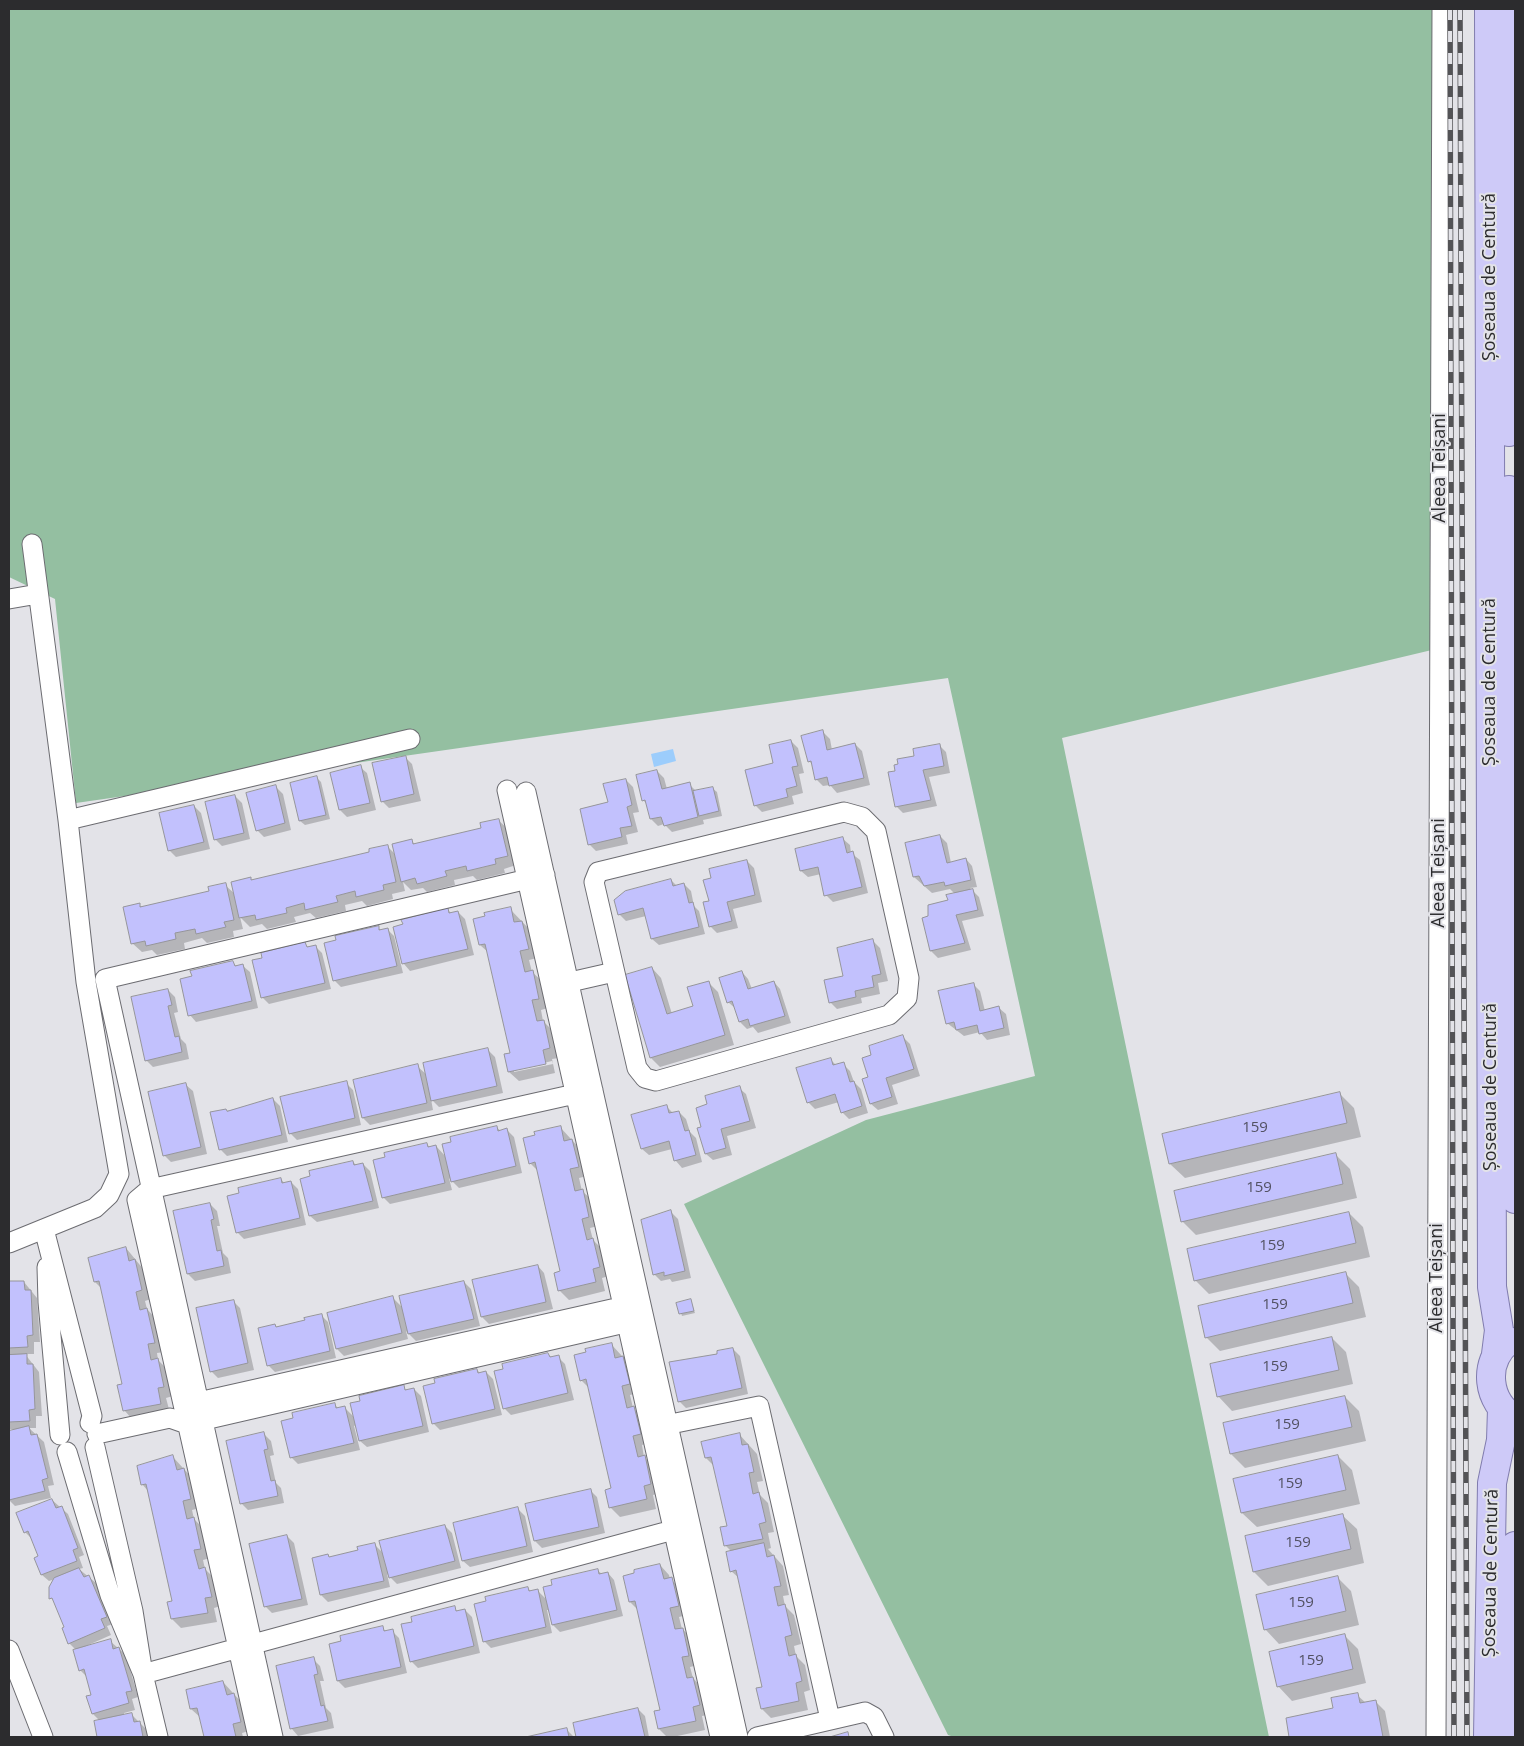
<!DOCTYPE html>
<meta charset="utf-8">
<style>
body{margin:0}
#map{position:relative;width:1524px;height:1746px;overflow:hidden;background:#e3e3e8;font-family:"Open Sans",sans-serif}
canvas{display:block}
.frame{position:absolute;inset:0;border:10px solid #2c2c2e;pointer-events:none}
</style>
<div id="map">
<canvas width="1524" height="1746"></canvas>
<div class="frame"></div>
</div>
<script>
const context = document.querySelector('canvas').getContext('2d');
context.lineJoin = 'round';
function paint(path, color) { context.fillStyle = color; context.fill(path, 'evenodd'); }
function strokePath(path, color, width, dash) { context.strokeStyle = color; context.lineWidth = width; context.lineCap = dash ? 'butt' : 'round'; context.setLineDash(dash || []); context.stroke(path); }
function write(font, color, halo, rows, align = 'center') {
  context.font = font + ' "Open Sans",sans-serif'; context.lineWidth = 4; context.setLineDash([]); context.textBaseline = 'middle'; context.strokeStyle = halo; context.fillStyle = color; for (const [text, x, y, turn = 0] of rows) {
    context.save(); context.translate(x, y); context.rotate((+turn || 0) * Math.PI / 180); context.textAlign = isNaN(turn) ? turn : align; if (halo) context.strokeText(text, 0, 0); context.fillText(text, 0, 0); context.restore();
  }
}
const green = new Path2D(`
 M9,9H1439L1436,649L1062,738L1269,1737H954L948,1735L684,1204L866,1120L1035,1076L948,678L76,803L55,599L9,577Z`);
const water = new Path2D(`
 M673,749L676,761L654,767L651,754Z`);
const shadow = new Path2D(`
 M823,732L830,739L832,750L855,744L862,751L870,785L837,793L830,785L823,786L816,779L813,765L809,761Z
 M791,741L798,748L804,773L799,774L803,793L792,796L794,804L762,812L755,805L775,764Z
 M939,745L946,752L950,773L929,777L937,806L903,813L896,806V772L899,765Z
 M405,757L412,764L421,801L389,808L382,801Z
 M360,767L367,773L376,810L347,817L340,810Z
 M657,771L664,778L667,789L689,784L696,791L712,788L717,792L722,816L703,820L704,824L672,832L664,824L658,826L651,819L648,805L643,800Z
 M317,778L321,782L330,819L305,825L300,821Z
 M626,780L633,787L639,812L633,813L638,832L626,835L628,844L596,851L589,844L609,803Z
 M276,787L283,794L291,830L264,837L257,830Z
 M235,796L242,803L250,839L222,846L215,839Z
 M194,806L201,813L210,849L176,857L169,850Z
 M498,820L508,829L516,865L504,869L505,873L477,880L473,876L454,880L455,885L427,892L423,888L411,890L403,882L405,891L392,894L393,899L367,906L362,901L345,905L346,911L316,918L310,913L294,917L296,922L267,929L262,924L250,927L240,917L243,929L233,931L234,937L207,943L202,938L184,943L185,949L157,955L152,950L142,952L132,943L139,905L142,907L210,892L225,885L235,894L250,878L253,881L371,853L387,846L396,855L411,841L415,844L482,829Z
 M940,836L947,843L951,863L966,859L972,866L977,887L970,888L979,897L984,916L962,921L971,950L938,958L931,951L930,917L955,894L950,889L932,893L914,877Z
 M843,839L850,845L851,853L860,860L868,893L833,902L826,895L821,874L808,877L801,871Z
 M747,861L754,868L762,902L733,909L738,928L717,933L710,926L713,879Z
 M671,880L677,886L684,884L691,891L694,906L699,911L705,934L659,945L652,939L646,916L626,921L619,914Z
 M510,909L531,931L537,958L529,960L532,972L542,981L548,1008L541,1010L543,1021L552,1030L559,1058L552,1059L555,1073L519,1081L509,1072L512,1054L489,953L480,945ZM552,1061L553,1064L514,1072V1070Z
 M448,910L452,914L458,912L465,919L474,955L410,971L404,964L395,928Z
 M378,927L381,931L387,929L394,936L403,973L341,987L334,980Z
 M873,941L880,948L888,981L878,983L880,994L861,998L862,1003L837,1009L830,1002L845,977Z
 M305,944L309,948L315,946L322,953L331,989L269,1004L262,997Z
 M233,963L237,967L243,966L250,972L258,1008L196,1022L190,1015Z
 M652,968L661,978L672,1014L694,1007L708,982L718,992L734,1045L660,1067L651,1058Z
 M742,972L748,979L752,989L774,982L780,989L791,1023L758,1033L753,1027L747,1029L740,1022L736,1009L728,1002Z
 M973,984L980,991L985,1011L999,1008L1006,1014L1010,1035L987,1040L980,1032L964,1036L947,1023Z
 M168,990L175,997L178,1012L174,1013L181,1039L186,1044L189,1059L153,1067L146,1060Z
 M903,1037L910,1044L920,1076L892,1085L898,1104L878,1110L871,1104L869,1078L873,1056Z
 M488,1050L495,1057L503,1093L439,1107L431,1099L433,1110L370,1125L363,1118L354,1081L417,1066L427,1075Z
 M830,1059L837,1066L843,1064L850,1071L854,1082L861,1089L868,1113L849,1119L842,1112L839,1102L815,1109L808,1102Z
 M346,1083L353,1090L361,1125L297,1140L290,1133Z
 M186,1085L193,1091L207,1154L171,1162L164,1155Z
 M739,1088L746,1094L756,1128L727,1136L732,1155L713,1160L706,1154L703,1128L709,1105Z
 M1340,1094L1354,1108L1361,1137L1185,1178L1170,1164Z
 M273,1099L280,1106L288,1142L227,1156L220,1149L211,1113L258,1106Z
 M666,1106L673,1113L679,1112L686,1119L690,1132L696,1138L702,1162L682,1168L676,1161L672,1149L649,1155L642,1149Z
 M496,1127L501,1131L507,1130L514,1137L522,1173L459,1188L449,1178L452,1190L390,1204L383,1197L427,1144L430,1148L436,1146L446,1157Z
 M560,1127L581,1150L587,1176L579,1178L582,1191L592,1200L598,1226L590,1228L593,1240L602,1249L609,1276L602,1278L605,1291L569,1300L559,1290L562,1272L539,1172L530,1163Z
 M1336,1155L1350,1169L1357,1198L1196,1235L1182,1221Z
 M353,1162L357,1166L363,1164L370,1171L379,1208L317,1222L310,1216Z
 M281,1179L285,1184L291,1182L298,1189L306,1225L244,1239L237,1232Z
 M210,1204L217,1211L220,1226H217L223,1253L228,1258L231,1273L195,1281L188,1274Z
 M671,1212L678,1219L691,1278L672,1282L670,1279L661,1281L654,1274Z
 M1349,1213L1363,1227L1370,1257L1209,1294L1195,1280Z
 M126,1248L144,1270L151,1299L145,1301L147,1309L156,1319L164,1352L157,1353L158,1360L167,1369L173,1396L166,1398L170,1413L133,1420L124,1410V1384L103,1290L95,1282L90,1258Z
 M538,1266L544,1273L553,1309L489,1324L482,1317Z
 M1345,1273L1359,1287L1366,1317L1220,1351L1206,1337Z
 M24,1282L37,1298L40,1342H34V1354H25L39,1372L42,1416H36V1428H29L44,1442L54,1485L48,1486L51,1498L15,1506L9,1500V1432L18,1430L9,1429V1283Z
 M464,1282L471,1289L480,1326L416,1341L406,1331L408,1339L344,1356L337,1349L329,1314L393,1298L403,1308Z
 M233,1301L240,1308L254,1370L218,1378L211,1371Z
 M691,1301L695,1313L682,1316L678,1304Z
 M321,1315L328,1322L336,1358L275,1372L268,1365L275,1326L277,1328L306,1321Z
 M1332,1338L1346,1352L1353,1384L1232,1411L1218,1396Z
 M611,1344L632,1367L638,1393L630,1395L633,1408L643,1417L649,1443L642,1445L644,1457L654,1466L660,1493L653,1495L656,1509L620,1517L610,1507L613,1489L590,1389L581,1380Z
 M733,1349L740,1356L748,1394L686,1408L679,1401L688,1362Z
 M548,1354L552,1358L558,1357L565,1364L574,1400L511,1415L504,1408Z
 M477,1370L480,1373L486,1372L493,1379L502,1415L440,1430L433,1423Z
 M403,1387L407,1391L414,1389L421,1396L429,1432L367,1447L360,1441L356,1425L354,1426L360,1450L298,1464L291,1457L335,1405L339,1409L345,1408L355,1418Z
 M1345,1397L1359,1411L1366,1441L1245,1468L1231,1454Z
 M264,1434L271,1441L274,1455L270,1456L276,1483L281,1488L284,1503L248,1510L242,1504Z
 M739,1434L757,1454L763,1481L757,1482L760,1495L768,1503L774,1532L768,1533L771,1548L768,1549L783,1566L789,1595L783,1596L785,1606L794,1615L801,1644L794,1646L796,1656L805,1665L810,1690L804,1692L808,1710L771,1718L762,1709L763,1688L739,1578L731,1571L732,1552L725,1545L728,1527L715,1467L706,1458Z
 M1338,1456L1352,1470L1360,1504L1257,1527L1242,1513L1235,1480Z
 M173,1457L193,1479L200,1508L192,1510L194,1519L203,1528L210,1558L203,1560L205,1569L214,1578L221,1606L214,1608L217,1622L181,1628L172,1619L173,1602L148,1491L142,1484Z
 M590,1490L597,1497L605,1533L542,1548L535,1541L527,1505Z
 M52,1500L68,1514L84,1555L79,1557L83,1568L79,1569L96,1583L113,1624L107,1626L111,1635L86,1646V1648L110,1641L126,1655L138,1697L132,1699L135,1710L124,1713V1715L131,1714L146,1729L148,1737H99L95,1722L100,1721L93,1714V1696L87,1677L80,1670L76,1650L69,1643L66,1627L56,1604L51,1598L55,1579L49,1581L42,1575L40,1557L32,1539L25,1532Z
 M518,1509L525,1516L533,1552L470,1567L463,1561Z
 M1342,1515L1357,1529L1364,1563L1268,1586L1254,1572Z
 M445,1526L452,1533L461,1568L397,1584L387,1574L390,1587L328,1602L321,1595L328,1555L330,1558L359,1551L375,1545L384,1554Z
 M287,1536L294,1543L308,1605L272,1613L265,1606Z
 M660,1565L669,1575L670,1579L681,1588L687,1615L679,1617L682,1629L692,1638L698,1665L690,1667L693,1678L702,1688L708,1715L702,1716L705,1730L673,1737H667L659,1729L655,1712L661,1711L638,1610L630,1602Z
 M597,1570L602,1574L608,1573L614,1580L623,1616L560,1632L553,1625L549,1610H547L552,1633L491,1648L484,1641L528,1588L531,1592L537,1590L547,1600Z
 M1337,1577L1351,1591L1359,1625L1279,1644L1265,1629Z
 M454,1608L458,1612L465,1610L472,1617L480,1653L418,1668L411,1661L413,1623Z
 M382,1628L387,1632L392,1631L399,1638L407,1673L345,1688L338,1681L330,1645Z
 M1344,1635L1358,1649L1366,1683L1292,1701L1278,1686Z
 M313,1659L320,1666L324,1681H320L326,1708L331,1713L334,1728L298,1736L292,1729L278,1667Z
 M223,1682L243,1704L249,1731L242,1733L243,1737H205L201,1718L191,1709Z
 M1357,1695L1366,1703L1375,1701L1385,1711L1390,1737H1291L1287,1719L1334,1709Z
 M638,1709L645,1716L649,1737H577L574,1723Z
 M566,1729L574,1737H531Z`);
const building = new Path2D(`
 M823,730L827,750L855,743L864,778L829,786L827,777L815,780L811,761L808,762L801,736Z
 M791,740L798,766L792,767L797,786L786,789L788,797L754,806L745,770L773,763L769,745Z
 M940,744L944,766L923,770L931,800L895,807L888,772L895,771L894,765L898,764L897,759L914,756L913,749Z
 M406,756L414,794L381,802L372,763Z
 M361,765L370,803L339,810L330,773Z
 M657,770L662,789L690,782L698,817L664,826L661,817L650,819L645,800L642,801L636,775Z
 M317,776L326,815L299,821L290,783Z
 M626,779L632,805L627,807L632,826L620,828L622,837L588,845L580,809L608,802L603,784Z
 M276,785L285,823L256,831L246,793Z
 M713,787L719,811L699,816L693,791Z
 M235,795L244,833L214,840L205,802Z
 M194,805L204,842L168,851L159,813Z
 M499,819L508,856L495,859L496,864L467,871L466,866L445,871L447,876L417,884L415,878L401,882L392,844L412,839L413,844L481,828L480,823Z
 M940,835L947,863L966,858L971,880L945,886L944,882L924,886L919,876L913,877L905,843Z
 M843,837L847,853L853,851L862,887L824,896L818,867L800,871L795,849Z
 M388,845L396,882L383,885L384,890L356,897L355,891L336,896L338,902L305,910L304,903L286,908L287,913L256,920L255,915L239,918L231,882L251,877V880L369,852V849Z
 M747,860L755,895L727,902L732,921L709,927L703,902L709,901L703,880L711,878L709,869Z
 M671,879L673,886L684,883L689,903L693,902L699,927L651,939L643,908L618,915L614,900L625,891Z
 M226,883L234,920L224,922L226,927L196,934L195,929L175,933L176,939L146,946L145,941L131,944L123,907L140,903V907L209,891L208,887Z
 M973,889L978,910L956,915L965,943L930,951L922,918L928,916V905L948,900L946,895Z
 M511,907L514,922L522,921L529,949L520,951L525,972L533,970L539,999L532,1000L537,1021L544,1020L550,1048L543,1050L546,1064L508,1072L504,1054L510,1053L485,944L479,945L473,919L485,916L484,913Z
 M448,908L449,913L458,911L468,949L402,964L393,927L403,924L401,920Z
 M379,926V930L388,928L397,966L333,981L324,943L336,940L335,936Z
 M873,939L881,974L872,976L874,987L855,991L856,997L829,1003L824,980L843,976L837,948Z
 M305,942L307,947L316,945L325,983L261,998L252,960L262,958L261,953Z
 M233,961L235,966L243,964L252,1001L188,1016L180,979L192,976L190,971Z
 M652,967L667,1014L693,1006L687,987L709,981L725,1035L650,1058L625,975Z
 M742,971L748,989L774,981L785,1016L750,1026L748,1019L739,1022L732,1001L727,1003L719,978Z
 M974,983L980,1011L999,1006L1004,1028L979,1034L977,1025L956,1030L954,1022L946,1024L938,991Z
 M168,989L172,1005L168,1006L175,1037L179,1036L182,1052L145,1061L131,997Z
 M903,1035L914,1069L886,1078L892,1097L870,1104L862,1079L868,1077L862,1058L871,1055L869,1046Z
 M488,1048L497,1086L431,1101L423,1063Z
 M831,1058L833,1065L844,1062L850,1082L854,1081L862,1106L841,1113L835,1094L807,1103L796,1068Z
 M418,1064L427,1103L362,1118L353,1080Z
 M347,1081L355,1118L289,1134L280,1097Z
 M186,1083L201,1147L163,1156L148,1092Z
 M740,1086L750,1121L721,1129L726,1148L705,1154L697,1128L701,1127L696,1108L707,1104L705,1096Z
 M1340,1092L1347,1123L1169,1164L1162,1134Z
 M273,1098L282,1135L219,1150L210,1112L226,1109L227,1111Z
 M667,1105L669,1113L679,1111L685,1131L689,1130L696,1155L674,1161L669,1141L641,1149L631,1115Z
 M497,1126L498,1131L507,1128L516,1166L451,1182L442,1144L451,1142L450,1137Z
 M561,1126L564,1141L572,1139L579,1167L570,1169L575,1191L583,1189L589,1217L582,1219L587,1240L593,1238L600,1267L593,1269L596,1282L558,1291L554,1273L560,1271L535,1162L529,1164L523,1138L535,1135L534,1132Z
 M427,1143L428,1147L436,1145L445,1183L382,1198L373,1160L385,1157L384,1153Z
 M1336,1153L1343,1184L1181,1222L1174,1191Z
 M353,1161L354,1165L363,1163L373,1201L309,1216L300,1179L310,1176L309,1171Z
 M281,1178L282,1183L291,1181L300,1218L236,1233L227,1196L239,1193L238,1188Z
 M210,1203L214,1219L211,1220L217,1251L221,1250L224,1266L187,1274L173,1211Z
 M671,1210L685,1271L664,1276V1272L653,1275L641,1220Z
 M1349,1212L1356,1243L1194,1281L1187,1249Z
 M126,1247L129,1261L135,1259L142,1290L136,1292L140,1310L147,1308L155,1343L148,1344L151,1360L158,1358L164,1387L158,1388L161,1404L123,1411L117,1385L122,1384L99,1281L94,1282L88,1258Z
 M538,1265L546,1302L481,1317L472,1280Z
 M1346,1272L1353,1303L1205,1338L1198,1306Z
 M9,1281H24L25,1290H31L33,1335L27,1336L28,1347L9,1348Z
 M464,1281L474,1319L408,1334L399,1296Z
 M393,1296L402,1333L336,1349L327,1313Z
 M691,1299L694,1311L679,1314L676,1303Z
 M234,1300L248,1363L210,1372L196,1308Z
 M322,1314L330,1351L267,1366L258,1328L275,1324L276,1327L305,1320L304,1318Z
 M1332,1337L1339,1370L1217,1397L1210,1364Z
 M612,1343L615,1358L623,1356L630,1384L622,1386L627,1408L634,1406L641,1434L633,1436L638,1457L645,1455L651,1484L644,1486L647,1499L609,1508L605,1490L611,1488L586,1379L580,1381L574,1355L586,1352L585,1349Z
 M733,1348L742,1388L678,1402L669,1362L717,1354V1351Z
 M548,1353L550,1357L559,1355L568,1393L503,1409L494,1371L503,1369L502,1364Z
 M27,1354V1364H33L35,1409L29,1410L30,1421L9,1422V1355Z
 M477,1369L478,1373L486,1371L495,1409L432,1424L423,1386L435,1383L434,1379Z
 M404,1385L405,1390L414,1388L423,1426L359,1441L350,1403L360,1401L359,1396Z
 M1345,1396L1352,1427L1230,1454L1223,1423Z
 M335,1403L336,1408L345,1406L354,1443L290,1458L281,1421L293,1418L292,1413Z
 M29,1426L31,1435L37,1434L48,1478L42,1480L45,1491L9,1500V1431Z
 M264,1432L268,1449L264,1450L271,1481L275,1480L278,1496L240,1504L226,1441Z
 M740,1433L742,1445L748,1444L754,1472L749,1473L753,1494L759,1492L766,1522L759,1524L763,1539L724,1546L720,1527L727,1526L711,1457L705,1458L701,1442Z
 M173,1455L177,1470L184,1468L191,1499L183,1501L187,1519L194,1517L201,1549L194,1550L199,1569L205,1567L212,1597L205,1598L208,1613L171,1619L167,1602L172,1601L146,1484L141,1485L137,1466Z
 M1338,1455L1346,1490L1241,1513L1233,1479Z
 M591,1489L599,1527L534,1541L525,1504Z
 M52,1499L56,1508L62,1506L78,1548L73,1550L77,1561L41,1575L34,1558L38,1556L28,1531L24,1533L16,1513Z
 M518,1507L527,1546L462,1561L453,1523Z
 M1343,1514L1351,1549L1253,1572L1245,1536Z
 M445,1525L455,1561L389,1578L379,1541Z
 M287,1535L302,1599L264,1607L249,1544Z
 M375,1543L384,1581L320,1595L312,1558L328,1554L329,1557L358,1550L357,1547Z
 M764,1543L767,1557L774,1555L781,1586L774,1587L778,1606L785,1604L792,1635L785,1637L789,1656L796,1654L802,1681L796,1683L799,1701L761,1709L756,1688L762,1687L736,1570L730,1572L726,1552Z
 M660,1564L664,1579L672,1577L679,1606L670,1608L675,1629L683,1628L689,1656L682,1657L687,1678L693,1677L700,1705L693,1707L696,1721L658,1729L654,1711L660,1710L635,1601L629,1602L623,1576L634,1573V1570Z
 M79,1568L84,1577L89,1575L107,1617L101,1619L105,1628L68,1644L62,1628L64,1627L52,1598L49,1599V1587L54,1578Z
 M598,1569L599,1574L608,1572L617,1610L552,1625L543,1587L552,1585L551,1580Z
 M1338,1576L1346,1611L1264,1630L1256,1595Z
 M528,1587L529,1591L538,1589L546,1627L483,1642L474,1604L486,1601L485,1597Z
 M455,1606L456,1611L465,1609L474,1646L410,1662L401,1624L412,1622L411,1617Z
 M383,1626L384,1631L393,1629L401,1667L337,1681L329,1644L341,1641L340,1636Z
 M1345,1634L1353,1669L1277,1687L1269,1652Z
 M111,1639L113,1649L119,1647L132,1691L126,1692L129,1703L92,1714L86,1696L91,1695L84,1669L79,1671L73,1650Z
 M314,1657L318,1674L314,1675L321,1706L324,1705L328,1721L290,1729L276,1666Z
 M223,1681L227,1695L234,1693L241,1722L233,1724L236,1737H204L197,1708L190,1709L186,1690Z
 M1358,1693L1360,1703L1376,1700L1383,1737H1289L1286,1718L1333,1708L1331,1698Z
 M638,1708L645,1737H576L573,1723Z
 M132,1713L134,1722L140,1721L143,1737H97L94,1721Z
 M567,1728L569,1737H526Z
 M848,1732L849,1737H830Z`);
const street = new Path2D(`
 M9,599L38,594
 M507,790L720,1737
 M526,792L738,1737
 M844,812L862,817L876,831L909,978L907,998L889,1015L656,1081L645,1078L637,1068L594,882L598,872Z
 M68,820L410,739
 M557,985L614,972
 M44,1229L92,1416L90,1423
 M9,1243L95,1208L109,1195L119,1174L86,982L68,820L32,544
 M47,1267L48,1302L60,1435
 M185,1405L634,1304
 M656,1427L759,1406L830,1719
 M97,1434L170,1418L187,1424L638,1320
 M95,1447L133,1611L143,1674L158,1737
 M67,1452L110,1595L143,1674L684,1527
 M9,1650L43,1737
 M258,1737L137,1200L150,1189L593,1090
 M273,1737L105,979L545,875
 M757,1737L865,1712L874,1717L884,1737
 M1436,1737L1442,9`);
const primary = new Path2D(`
 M1489,9L1492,1287L1499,1330L1496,1354
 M1509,432L1510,9
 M1509,490L1511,971L1515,1199
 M1508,1341C1482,1363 1487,1402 1515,1419
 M1488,1737L1492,1483L1501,1440L1502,1409
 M1510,1737L1515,1546`);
const rail = new Path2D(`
 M1450,9L1454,1737
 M1460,9L1467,1737`);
const numberNames = [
 ["159",1255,1128],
 ["159",1259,1188],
 ["159",1272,1246],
 ["159",1275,1305],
 ["159",1275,1367],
 ["159",1287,1425],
 ["159",1290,1484],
 ["159",1298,1543],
 ["159",1301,1603],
 ["159",1311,1661]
];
const streetNames = [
 ["Șoseaua de Centură",1490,277,-90],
 ["Aleea Teișani",1440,468,-90],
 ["Șoseaua de Centură",1490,682,-90],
 ["Aleea Teișani",1439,873,-90],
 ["Șoseaua de Centură",1491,1087,-90],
 ["Aleea Teișani",1437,1278,-90],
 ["Șoseaua de Centură",1491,1573,-89]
];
paint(green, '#94bfa1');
paint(water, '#9ccdfc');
paint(shadow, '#0003');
paint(building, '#c2c1fd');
strokePath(building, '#95959a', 1);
strokePath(street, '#6c6c71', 21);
strokePath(primary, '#807cae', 30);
strokePath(street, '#fff', 19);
strokePath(primary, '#cecaf8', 28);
strokePath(rail, '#535356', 5.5);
strokePath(rail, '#e3e3e8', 4, [11]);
write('15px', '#525162', null, numberNames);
write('18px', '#2c2c2e', '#e3e3e8', streetNames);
</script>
